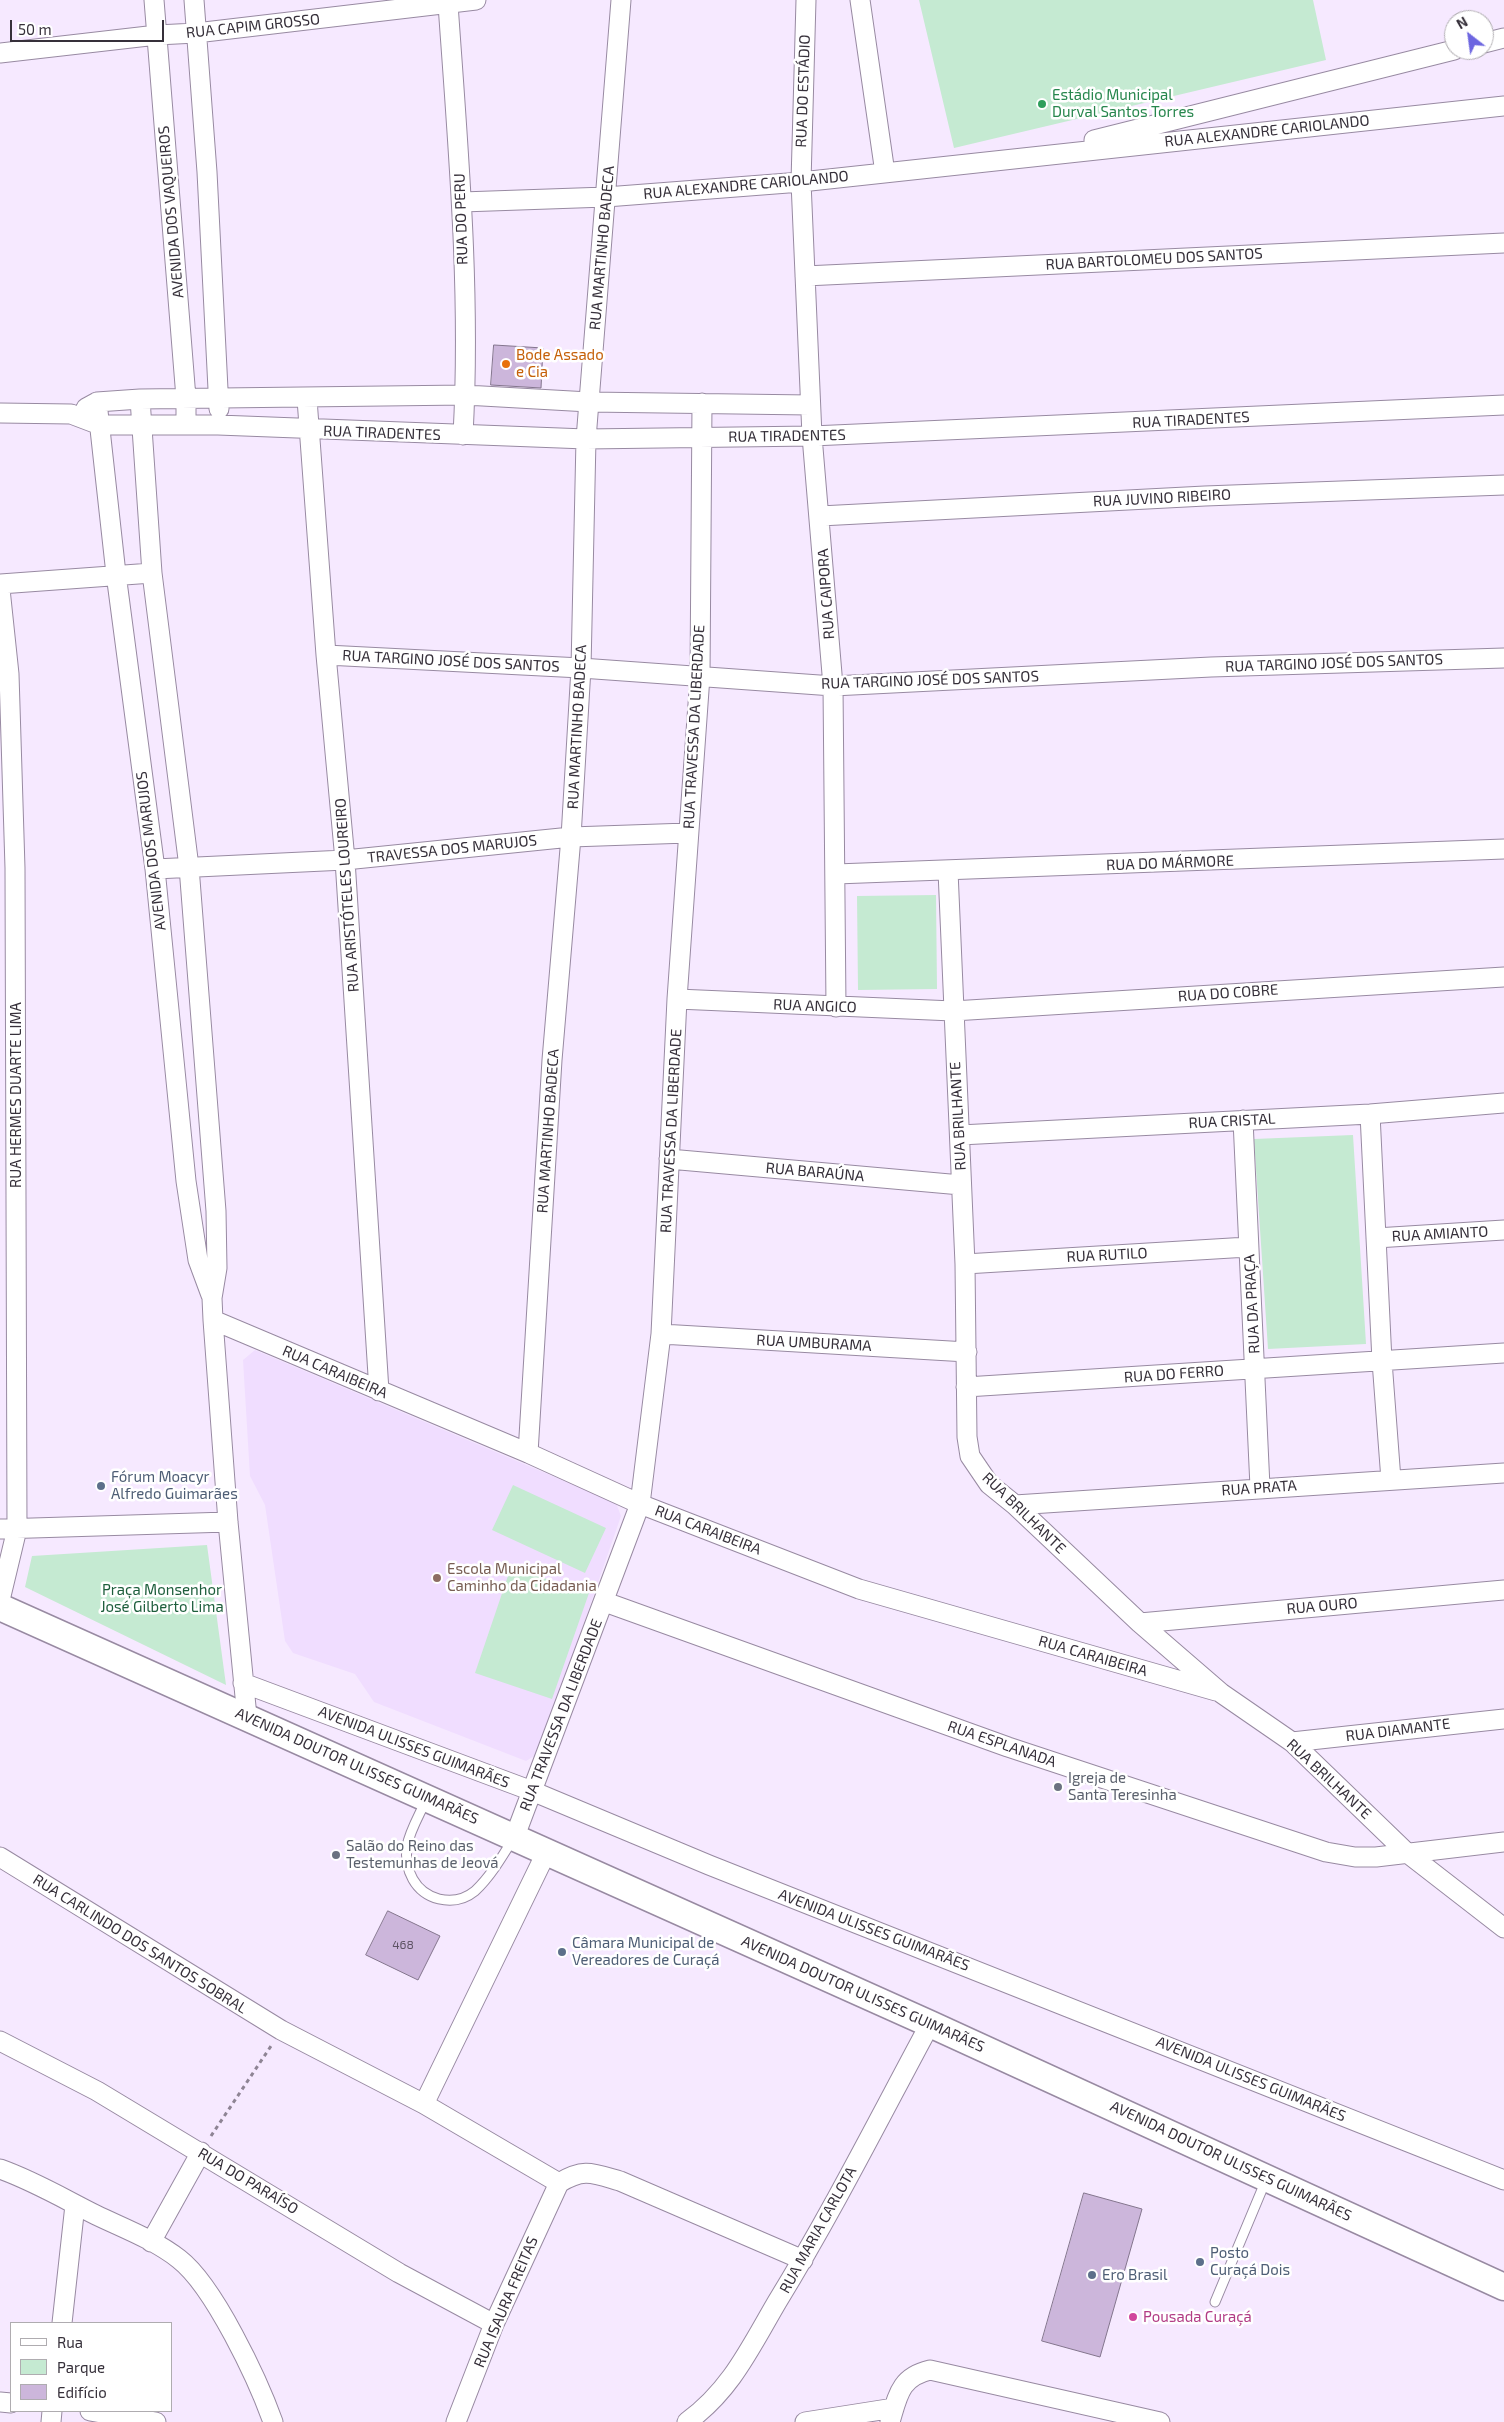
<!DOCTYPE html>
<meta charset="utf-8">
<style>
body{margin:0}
#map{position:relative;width:1504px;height:2422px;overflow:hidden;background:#f6e9ff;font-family:"Exo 2",sans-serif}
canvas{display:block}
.legend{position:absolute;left:10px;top:2322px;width:162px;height:90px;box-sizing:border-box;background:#fff;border:1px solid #afacb0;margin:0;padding:6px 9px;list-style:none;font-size:15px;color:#36303a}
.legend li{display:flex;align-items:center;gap:10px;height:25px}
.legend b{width:25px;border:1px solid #afacb0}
.north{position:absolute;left:1444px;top:10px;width:50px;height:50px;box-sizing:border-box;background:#fff;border:1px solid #afacb0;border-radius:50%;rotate:330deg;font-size:14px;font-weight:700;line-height:20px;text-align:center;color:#36303a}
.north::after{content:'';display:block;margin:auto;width:18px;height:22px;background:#6d66e0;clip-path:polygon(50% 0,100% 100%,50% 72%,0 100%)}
.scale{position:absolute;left:10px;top:20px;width:154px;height:22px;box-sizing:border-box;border:2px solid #36303a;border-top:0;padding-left:6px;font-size:15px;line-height:18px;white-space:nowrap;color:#36303a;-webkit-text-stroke:4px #fff;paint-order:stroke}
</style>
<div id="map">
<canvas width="1504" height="2422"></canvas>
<ul class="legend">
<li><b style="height:6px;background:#fff"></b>Rua</li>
<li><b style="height:14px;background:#c5ead2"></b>Parque</li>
<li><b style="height:14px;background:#ccb6db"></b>Edifício</li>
</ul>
<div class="north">N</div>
<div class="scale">50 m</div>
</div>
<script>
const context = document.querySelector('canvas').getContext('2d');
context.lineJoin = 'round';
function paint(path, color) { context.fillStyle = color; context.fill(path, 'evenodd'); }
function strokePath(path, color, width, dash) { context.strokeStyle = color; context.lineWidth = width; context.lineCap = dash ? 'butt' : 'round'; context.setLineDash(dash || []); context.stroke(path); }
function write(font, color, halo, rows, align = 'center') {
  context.font = font + ' "Exo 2",sans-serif'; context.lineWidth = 5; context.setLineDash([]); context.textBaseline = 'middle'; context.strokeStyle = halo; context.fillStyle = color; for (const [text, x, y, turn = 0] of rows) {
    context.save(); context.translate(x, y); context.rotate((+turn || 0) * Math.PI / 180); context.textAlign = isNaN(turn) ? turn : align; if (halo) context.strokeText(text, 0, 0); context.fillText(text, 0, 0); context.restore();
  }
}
const built = new Path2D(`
 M255,1350L616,1503L621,1516L539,1753L526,1761L374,1702L355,1674L293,1653L285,1641L265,1505L250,1476L243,1360Z`);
const green = new Path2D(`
 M919,0H1313L1326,60L954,148Z
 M936,895L937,989L858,990L857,896Z
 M1353,1135L1366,1344L1268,1349L1254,1139Z
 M513,1485L606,1528L585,1573L492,1530Z
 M207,1545L226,1685L25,1587L32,1556Z
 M511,1567L589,1593L552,1699L475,1673Z`);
const building = new Path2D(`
 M494,345L543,348L541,388L491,385Z
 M388,1911L440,1936L418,1980L366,1955Z
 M1084,2193L1142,2209L1100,2357L1042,2341Z`);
const path = new Path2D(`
 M211,2136L271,2046`);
const lane = new Path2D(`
 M426,1800C420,1814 410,1830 407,1846C404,1870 415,1893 439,1899C452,1902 464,1900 475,1891C490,1877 502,1857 513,1839
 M1215,2302L1266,2180`);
const street = new Path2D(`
 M154,0L186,398V425
 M194,0L207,172L219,409
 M806,0L801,182L812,436L833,686L836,1007
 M860,0L885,173
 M448,4C458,147 471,292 463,435
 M1484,43L1504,38
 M0,53L157,35L196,33L476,0
 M1094,140L1454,50
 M462,202L606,197L801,182L1504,106
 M805,276L1504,243
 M140,399L152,573L189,867L216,1211L217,1268L212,1298L213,1320L228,1522L247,1717
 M307,399L326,655L345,860L379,1391
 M97,402L116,574L155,869L186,1181L198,1260L211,1295
 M86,408L97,402L140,399L465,395L589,402L810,405
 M0,413L71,414L100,425H218L586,439L812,436L1504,405
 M820,516L1205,496L1504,485
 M0,584L152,573
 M0,589L9,674L15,868L17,1529L0,1600
 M326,655L581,668L833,686L1211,667L1504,658
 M155,869L345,860L571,837L688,833
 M948,871L965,1264L967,1437L970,1456L989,1484L1015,1505L1140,1623L1221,1693L1292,1742L1406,1852L1504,1928
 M836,874L1504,849
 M677,999L953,1011L1504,977
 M1370,1114L1382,1361L1391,1480
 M1243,1120L1260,1487
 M960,1135L1370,1114L1504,1103
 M669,1159L961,1185
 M1376,1238L1504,1230
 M965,1264L1248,1247
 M213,1320L528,1453L640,1504L859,1589L1216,1691
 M661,1334L967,1352
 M966,1387L1504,1353
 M528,1453L552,1060L571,837L581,668L586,439L621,0
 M1015,1505L1504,1473
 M0,1529L228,1522
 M605,1602L1008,1747L1326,1852L1355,1857H1376L1504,1842
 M1140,1623L1504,1590
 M243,1683L532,1791L709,1865L1504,2180
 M1292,1742L1504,1719
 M515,1836L640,1504L661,1334L677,999L700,676L702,403
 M0,1857L281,2030L424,2104L559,2183C584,2168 592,2173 620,2181L803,2260
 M0,2041L97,2091L399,2273L494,2324
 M424,2104L547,1851
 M0,2169C34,2181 64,2199 96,2215C123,2228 155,2240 179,2259C214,2286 258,2380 273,2422
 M151,2242L201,2152
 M62,2323L75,2205
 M0,2402L11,2403
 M90,2411L156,2422
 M51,2422L52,2411
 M456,2422L494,2324L559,2183
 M687,2422C731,2390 750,2348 777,2302C832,2212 880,2117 930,2024
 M805,2422L894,2408
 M890,2422C898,2395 900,2377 930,2370L1160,2422`);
const secondary = new Path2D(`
 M0,1607L930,2024L1504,2287`);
const markers = [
 [1042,104,5,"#2e9e5b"],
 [506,364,5,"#e8710a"],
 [101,1486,5,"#5c6f8a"],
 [437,1578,5,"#8d6e63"],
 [1058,1787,5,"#6b7280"],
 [336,1855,5,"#6b7280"],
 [562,1952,5,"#5c6f8a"],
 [1200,2262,5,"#5c6f8a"],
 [1092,2275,5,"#5c6f8a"],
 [1133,2317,5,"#d1479c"]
];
const numberNames = [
 ["468",403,1945]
];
const streetNames = [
 ["RUA CAPIM GROSSO",253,26,-6],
 ["RUA DO ESTÁDIO",803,91,-88],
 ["RUA ALEXANDRE CARIOLANDO",1267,131,-6],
 ["RUA ALEXANDRE CARIOLANDO",746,185,-5],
 ["AVENIDA DOS VAQUEIROS",171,212,-95],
 ["RUA DO PERU",461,219,-92],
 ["RUA MARTINHO BADECA",602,248,-85],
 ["RUA BARTOLOMEU DOS SANTOS",1154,259,-3],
 ["RUA TIRADENTES",1191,420,-3],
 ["RUA TIRADENTES",382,433,2],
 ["RUA TIRADENTES",787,436,-1],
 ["RUA JUVINO RIBEIRO",1162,498,-3],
 ["RUA CAIPORA",826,594,-94],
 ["RUA TARGINO JOSÉ DOS SANTOS",451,661,3],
 ["RUA TARGINO JOSÉ DOS SANTOS",1334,663,-2],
 ["RUA TARGINO JOSÉ DOS SANTOS",930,680,-2],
 ["RUA MARTINHO BADECA",577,727,-87],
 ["RUA TRAVESSA DA LIBERDADE",694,727,-87],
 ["TRAVESSA DOS MARUJOS",452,849,-6],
 ["AVENIDA DOS MARUJOS",151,851,-97],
 ["RUA DO MÁRMORE",1170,863,-2],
 ["RUA ARISTÓTELES LOUREIRO",347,895,-94],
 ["RUA DO COBRE",1228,993,-4],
 ["RUA ANGICO",815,1006,2],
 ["RUA HERMES DUARTE LIMA",16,1095,-90],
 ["RUA BRILHANTE",958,1116,-93],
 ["RUA CRISTAL",1232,1121,-3],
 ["RUA MARTINHO BADECA",548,1131,-86],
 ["RUA TRAVESSA DA LIBERDADE",671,1131,-87],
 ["RUA BARAÚNA",815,1172,5],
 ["RUA AMIANTO",1440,1234,-3],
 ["RUA RUTILO",1107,1255,-3],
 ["RUA DA PRAÇA",1252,1304,-93],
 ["RUA UMBURAMA",814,1343,3],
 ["RUA CARAIBEIRA",335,1372,23],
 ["RUA DO FERRO",1174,1374,-4],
 ["RUA PRATA",1259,1488,-4],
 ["RUA BRILHANTE",1024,1513,44],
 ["RUA CARAIBEIRA",708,1530,21],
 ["RUA OURO",1322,1606,-5],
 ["RUA CARAIBEIRA",1093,1656,16],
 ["RUA TRAVESSA DA LIBERDADE",561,1715,-69],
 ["RUA DIAMANTE",1398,1730,-7],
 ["RUA ESPLANADA",1002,1744,19],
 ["AVENIDA ULISSES GUIMARÃES",414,1747,21],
 ["AVENIDA DOUTOR ULISSES GUIMARÃES",357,1766,24],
 ["RUA BRILHANTE",1329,1779,43],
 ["AVENIDA ULISSES GUIMARÃES",874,1930,21],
 ["RUA CARLINDO DOS SANTOS SOBRAL",140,1944,32],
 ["AVENIDA DOUTOR ULISSES GUIMARÃES",863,1994,24],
 ["AVENIDA ULISSES GUIMARÃES",1251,2079,22],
 ["AVENIDA DOUTOR ULISSES GUIMARÃES",1231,2161,25],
 ["RUA DO PARAÍSO",248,2181,31],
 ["RUA MARIA CARLOTA",818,2230,-61],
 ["RUA ISAURA FREITAS",506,2302,-67]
];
const leisureNames = [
 ["Estádio Municipal",1052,95],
 ["Durval Santos Torres",1052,112]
];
const foodNames = [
 ["Bode Assado",516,355],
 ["e Cia",516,372]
];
const serviceNames = [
 ["Fórum Moacyr",111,1477],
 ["Alfredo Guimarães",111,1494],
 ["Câmara Municipal de",572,1943],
 ["Vereadores de Curaçá",572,1960],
 ["Posto",1210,2253],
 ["Curaçá Dois",1210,2270],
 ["Ero Brasil",1102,2275]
];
const educationNames = [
 ["Escola Municipal",447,1569],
 ["Caminho da Cidadania",447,1586]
];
const parkNames = [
 ["Praça Monsenhor",162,1590],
 ["José Gilberto Lima",162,1607]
];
const worshipNames = [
 ["Igreja de",1068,1778],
 ["Santa Teresinha",1068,1795],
 ["Salão do Reino das",346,1846],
 ["Testemunhas de Jeová",346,1863]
];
const hotelNames = [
 ["Pousada Curaçá",1143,2317]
];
paint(built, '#f0ddff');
paint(green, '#c5ead2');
paint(building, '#ccb6db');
strokePath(building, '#83758d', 1);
strokePath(lane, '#988aa2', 11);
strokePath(street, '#988aa2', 21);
strokePath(secondary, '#988aa2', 29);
strokePath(path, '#8e8494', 3, [4, 4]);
strokePath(lane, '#fff', 9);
strokePath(street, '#fff', 19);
strokePath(secondary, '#fff', 26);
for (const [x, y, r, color] of markers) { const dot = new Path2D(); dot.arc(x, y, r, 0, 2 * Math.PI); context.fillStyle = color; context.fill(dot); strokePath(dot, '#fff', 2); }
write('12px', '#5c5262', null, numberNames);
write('15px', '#36303a', '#fff', streetNames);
write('15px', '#27864d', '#fff', leisureNames, 'left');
write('15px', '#c56008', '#fff', foodNames, 'left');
write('15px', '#4e5e75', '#fff', serviceNames, 'left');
write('15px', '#785e54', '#fff', educationNames, 'left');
write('15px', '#1d5e3c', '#fff', parkNames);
write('15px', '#5b616d', '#fff', worshipNames, 'left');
write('15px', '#b23c85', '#fff', hotelNames, 'left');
</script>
